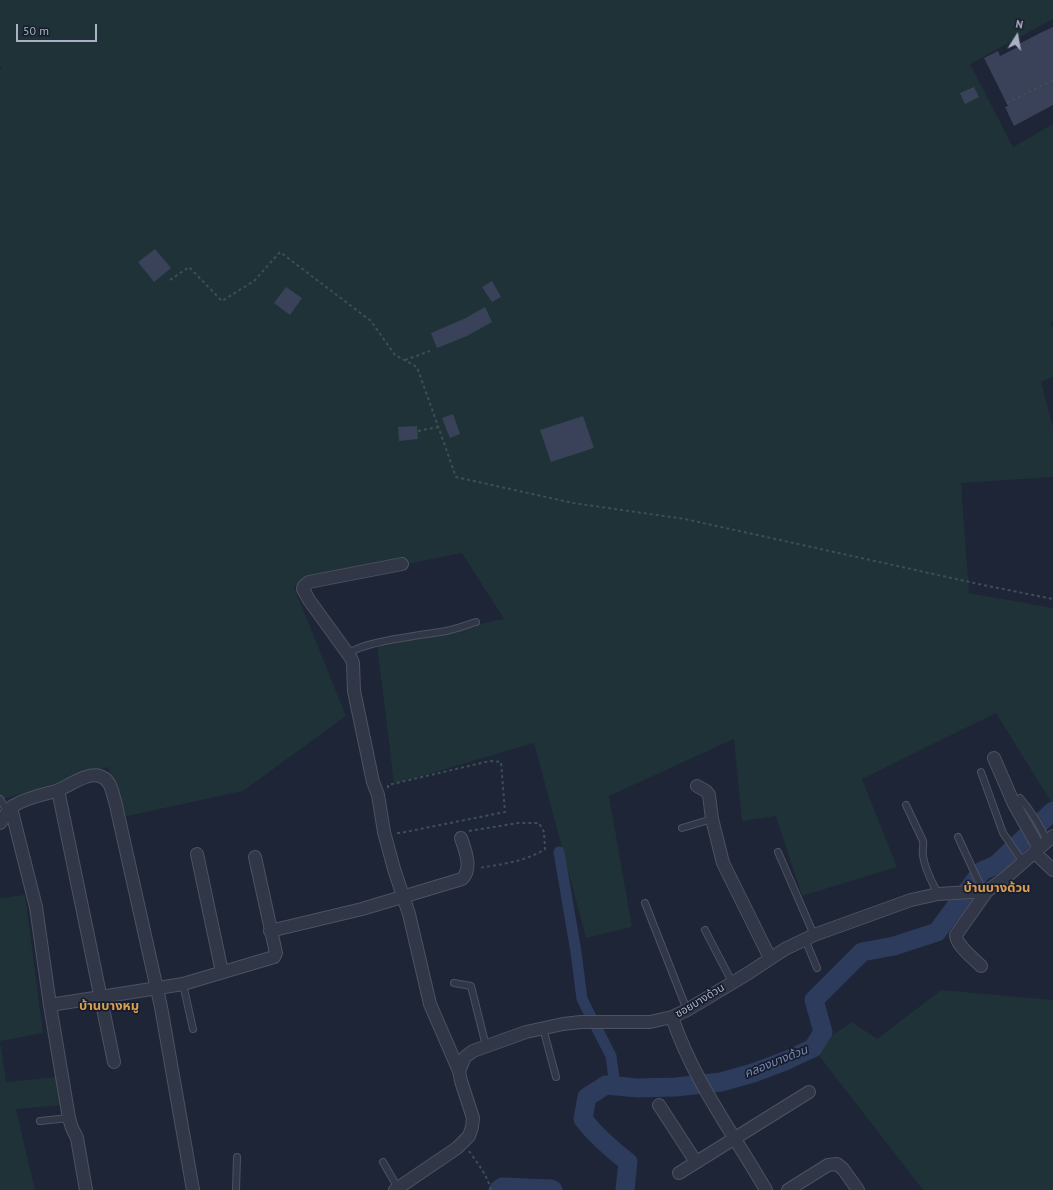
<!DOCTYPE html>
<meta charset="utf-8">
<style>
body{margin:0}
#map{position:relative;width:1053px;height:1190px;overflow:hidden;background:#1d2537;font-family:"PT Sans",sans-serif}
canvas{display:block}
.north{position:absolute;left:997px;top:16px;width:40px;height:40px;-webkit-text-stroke:3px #171d2c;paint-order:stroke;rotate:11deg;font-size:11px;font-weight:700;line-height:16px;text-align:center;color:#aab1c5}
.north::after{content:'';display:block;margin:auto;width:14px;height:18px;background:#aab1c5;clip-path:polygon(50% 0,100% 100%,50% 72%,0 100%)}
.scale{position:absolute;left:16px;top:24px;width:81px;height:18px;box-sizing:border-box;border:2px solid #aab1c5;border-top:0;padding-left:5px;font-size:12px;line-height:14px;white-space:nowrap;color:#aab1c5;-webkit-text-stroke:3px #171d2c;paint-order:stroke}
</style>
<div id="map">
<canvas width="1053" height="1190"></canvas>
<div class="north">N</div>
<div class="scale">50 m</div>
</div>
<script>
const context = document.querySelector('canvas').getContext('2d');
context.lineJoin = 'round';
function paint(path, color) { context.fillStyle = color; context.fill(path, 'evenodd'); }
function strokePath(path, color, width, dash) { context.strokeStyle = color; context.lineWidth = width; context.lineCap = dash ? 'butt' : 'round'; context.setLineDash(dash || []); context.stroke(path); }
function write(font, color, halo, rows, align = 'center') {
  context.font = font + ' "PT Sans","Noto Sans Thai",sans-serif'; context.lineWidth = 3.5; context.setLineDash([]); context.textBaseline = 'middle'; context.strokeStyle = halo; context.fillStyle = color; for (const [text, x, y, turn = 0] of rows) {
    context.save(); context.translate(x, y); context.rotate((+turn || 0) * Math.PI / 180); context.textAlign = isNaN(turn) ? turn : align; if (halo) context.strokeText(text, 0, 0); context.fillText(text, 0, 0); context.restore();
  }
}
const green = new Path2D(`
 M0,0H1053V19L970,64L1013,147L1053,124V322L1050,323L1053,328V377L1041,382L1053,427V477L961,483L969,593L1053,608V805L996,713L862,779L897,867L802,896L776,816L742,821L734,739L609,796L632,927L586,938L534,743L394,784L377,645L504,619L462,553L294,587L346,716L243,791L123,817L108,767L0,800V69L2,68L0,66Z
 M25,895L43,1033L0,1041L6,1082L57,1077L62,1105L16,1109L35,1190H0V898Z
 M941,990L1053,1000V1190H923L813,1048L852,1022L877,1039Z`);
const canal = new Path2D(`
 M559,852L576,952L582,999L611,1056L615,1086`);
const river = new Path2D(`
 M498,1190L502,1187L551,1189L553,1190
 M625,1190L628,1162C611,1149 596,1136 583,1119L587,1097L606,1085L638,1088L676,1087L721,1082L753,1073L785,1061L813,1048L823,1032L814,1000L862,952L894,946L937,932L982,871L996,865L1053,811`);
const building = new Path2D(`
 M1053,27V105L1014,126L1005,107L1008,106L984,58L998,51L1000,56L1018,47L1017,45L1040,33Z
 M974,87L979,97L965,104L960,93Z
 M155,249L171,268L154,282L138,262Z
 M492,281L501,297L492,302L482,287Z
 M286,287L302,298L290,315L274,303Z
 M485,307L492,322L467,336L437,348L431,333L466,318Z
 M453,414L460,434L450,438L442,418Z
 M583,416L594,448L551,462L540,430Z
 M417,426L418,439L399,441L398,427Z`);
const path = new Path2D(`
 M1007,103L1053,80
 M170,280L189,267L222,301L254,281L280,252L371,321L395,355L417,367L456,477L573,503L685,519L983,585L1053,599
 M405,360L430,351
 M418,431L438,427
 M388,788V785L490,761L501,762L505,812L400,833H395
 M469,831L518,823H539L544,832L545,849C525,862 501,864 479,868
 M469,1151C478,1164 487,1175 491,1190`);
const service = new Path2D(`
 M348,654C363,641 425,635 446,631C456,629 466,625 476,622
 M981,772L1003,833L1023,862
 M1020,798C1031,811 1040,825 1047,841
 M0,799L7,811
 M906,805L923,841C924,846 922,851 923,856C925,870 932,882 938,894
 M682,828L712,819
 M958,837L983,891
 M778,852L814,935
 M645,903L687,1010
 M705,930L732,982
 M805,939L817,968
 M454,983L471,986L486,1046
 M183,984L193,1029
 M543,1028L556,1077
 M40,1121L69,1118
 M383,1162L398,1188
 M236,1190L237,1157`);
const minor = new Path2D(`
 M402,564L309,582L304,586L303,589L309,600L351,658L353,663L354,691L373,782L378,795L384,832L394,869L409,914L430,1004L459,1071
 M994,758L1014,804L1039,848
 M697,786L706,791L709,795L712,819L723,863L770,958
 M58,790L114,1062
 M11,808L36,907L50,1005L69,1118L72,1128L77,1138L86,1190
 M0,823C5,818 6,811 13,806C26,798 41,795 56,791C68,787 89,770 102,777C111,781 112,792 115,801L161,1007L193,1190
 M1034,852L1053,870
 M197,854L222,972
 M270,931L362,909L462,879C473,868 465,850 461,838
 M981,966C974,959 956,945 956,935L987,891
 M50,1005L183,984L274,957L276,953L255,857
 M672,1017C693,1080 733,1133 766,1190
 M659,1105L696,1162
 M679,1173L809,1092
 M395,1190L457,1148L469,1136L472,1127L473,1118L461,1081L459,1071L465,1057L473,1051L526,1032L563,1024L581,1022H650L672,1017L687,1010L747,974L785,949L814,935L911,900L938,894L987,891L1004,879L1053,836
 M788,1190L828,1165L837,1164L843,1169L858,1190`);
const streetNames = [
 ["ซอยบางด้วน",700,1001,-31]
];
const waterNames = [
 ["คลองบางด้วน",776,1062,-22]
];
const quarterNames = [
 ["บ้านบางด้วน",997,888],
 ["บ้านบางหมู",109,1006]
];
paint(green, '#1f3238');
strokePath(canal, '#2d3b5d', 11);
strokePath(river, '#2d3b5d', 19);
paint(building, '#394258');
strokePath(service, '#4c5263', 8);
strokePath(minor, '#4c5263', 14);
strokePath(path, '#3d4f56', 2, [3, 3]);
strokePath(service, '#313747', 6);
strokePath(minor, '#313747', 12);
write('11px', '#aab1c5', '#171d2c', streetNames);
write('italic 12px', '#788ab4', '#171d2c', waterNames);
write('bold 13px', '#db9e50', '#171d2c', quarterNames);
</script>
